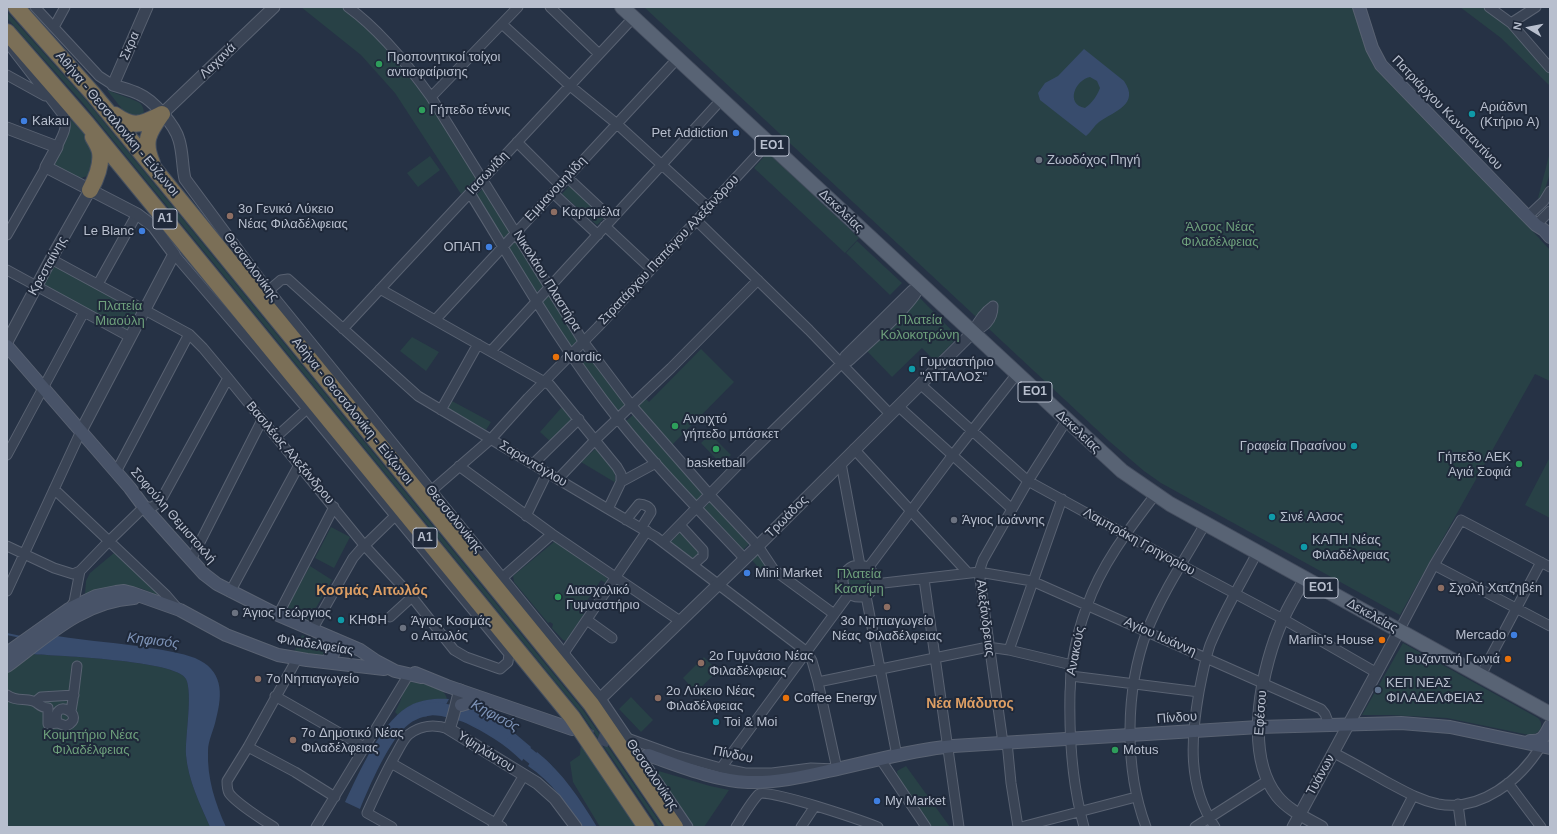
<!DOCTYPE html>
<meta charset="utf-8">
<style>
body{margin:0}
#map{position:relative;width:1557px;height:834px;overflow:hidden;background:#263245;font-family:Helvetica,sans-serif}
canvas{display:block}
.frame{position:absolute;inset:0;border:8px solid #b8bfce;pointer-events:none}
.north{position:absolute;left:1509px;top:8px;width:40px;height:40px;-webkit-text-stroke:3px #1f293a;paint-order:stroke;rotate:280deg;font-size:11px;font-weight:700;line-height:16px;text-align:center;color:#b8bfce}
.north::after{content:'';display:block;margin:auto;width:14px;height:18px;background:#b8bfce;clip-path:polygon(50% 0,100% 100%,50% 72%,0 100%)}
</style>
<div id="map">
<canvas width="1557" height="834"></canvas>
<div class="frame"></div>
<div class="north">N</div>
</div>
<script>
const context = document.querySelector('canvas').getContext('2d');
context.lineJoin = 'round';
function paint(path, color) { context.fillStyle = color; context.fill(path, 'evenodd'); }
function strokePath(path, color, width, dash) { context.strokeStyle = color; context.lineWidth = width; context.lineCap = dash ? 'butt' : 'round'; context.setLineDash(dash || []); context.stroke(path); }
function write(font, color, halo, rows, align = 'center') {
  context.font = font + ' Helvetica,sans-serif'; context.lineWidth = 4; context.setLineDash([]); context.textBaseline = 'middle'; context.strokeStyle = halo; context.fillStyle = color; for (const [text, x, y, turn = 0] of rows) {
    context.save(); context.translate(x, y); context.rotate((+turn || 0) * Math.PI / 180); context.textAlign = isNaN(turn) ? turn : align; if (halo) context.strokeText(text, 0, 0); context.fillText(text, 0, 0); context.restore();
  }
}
const green = new Path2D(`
 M301,7H342L372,31L433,107L478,179L461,194L395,93L361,55Z
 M644,7H1353L1364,44L1374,67L1504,200L1550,250V381L1535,374L1400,615L1161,483L1144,471L1109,441Z
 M1460,7H1482L1491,13L1510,29L1550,73V86L1501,38Z
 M7,12L85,99L583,710L663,827H659L581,713L82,102L7,18Z
 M107,90C114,93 136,100 140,103C144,107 145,113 142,117L126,114Z
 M71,120C90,141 102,147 87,176L78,179L55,166L54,161L68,131Z
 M768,152L859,238L845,253L754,168Z
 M1550,152V173L1542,199L1538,198Z
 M430,156L440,170L418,187L407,173Z
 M570,185L605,217L597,225L562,194Z
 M484,187L513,232L503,242L475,197Z
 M517,239L544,285L536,293L509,248Z
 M857,241L902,283L890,295L846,253Z
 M53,264L141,309L128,333L41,286Z
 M550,294L579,339L571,347L542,303Z
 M920,298L958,337L935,361L922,348L892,377L867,351Z
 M412,337L439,352L426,371L400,351Z
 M701,349L734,382L672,445L636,406L645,398L649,402Z
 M586,350L626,406L619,414L578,358Z
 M452,401L491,422L486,430L448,409Z
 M562,407L572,420L551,442L540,432Z
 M634,414L703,495L696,503L625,422Z
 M710,434L731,455L721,464L701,443Z
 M596,448L614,469L616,483L581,462Z
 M1550,457V518L1525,505Z
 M711,501L751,542L742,551L702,510Z
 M331,527L350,537L334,568L315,558Z
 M681,531L701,552L694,561L671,542Z
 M555,541L607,578L606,583L601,580L580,611L584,614L566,641L563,640L552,628L553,624L550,622L548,623L514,582L513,576Z
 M758,551L769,568L763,573L751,559Z
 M114,553L159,593L157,595L140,588L122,585L85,594L86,581L90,573Z
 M310,566L332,580L309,620L286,609Z
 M845 582a14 14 0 1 1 28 0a14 14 0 1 1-28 0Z
 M302,635L325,644L327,648L326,653L320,656L294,652Z
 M1403,643L1538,718C1546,726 1538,735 1529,735L1447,718L1389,715H1362Z
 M32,654C55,656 177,660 186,679C193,694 185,736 186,755C188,780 200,804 210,827H7V672Z
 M704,657L718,671L696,692L683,678Z
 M410,682C422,683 445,686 447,699C428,699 412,701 398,715L395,712L400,702L406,684Z
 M631,697L653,720L641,732L619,709Z
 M581,742L636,827H600L573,782L570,762L580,755Z
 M906,766L950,827H931L898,779L897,771Z
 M655,770L710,786L729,790L704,827H694Z`);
const water = new Path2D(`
 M1084,49L1124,81C1140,104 1115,111 1099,122C1094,126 1091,132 1086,136L1040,100L1038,93L1045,83L1058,76ZM1090,77L1097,81L1100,88C1097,96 1092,103 1085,108C1065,104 1075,80 1090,77Z
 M57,636C88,641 120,643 150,648C165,650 181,653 195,658C223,670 223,693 216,719C214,730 208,740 208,751C207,778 215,803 226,827H210C200,804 188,780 186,755C185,736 193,694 186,679C177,660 55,656 32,654Z
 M449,699L441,714C429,715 418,717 409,724C390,738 369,787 360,809L345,802C359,773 383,717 413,704C424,699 438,698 449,699Z
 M471,708L512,731L531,747L522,761C505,744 486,733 464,722Z
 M537,752C563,773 580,799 597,827H581C566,803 552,782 528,766Z`);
const stream = new Path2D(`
 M7,634L21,637`);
const river = new Path2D(`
 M425,710C437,705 472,717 483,723
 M513,742L546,769`);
const secondaryTunnel = new Path2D(`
 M581,732L622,746`);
const minor = new Path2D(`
 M35,7L99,76L113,85
 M348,7C380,30 408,65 431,97L583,341L632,406L710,495L758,546L774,570L834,614
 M550,7L599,54
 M1489,7L1511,23L1550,68
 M1511,23L1536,7
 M502,24L569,85L617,124L708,207
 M54,27L65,7
 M9,45L63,115C69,127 62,136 57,147
 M7,75L45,96
 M431,97L518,7
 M517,142L560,185
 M568,178L612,219
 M470,193C517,269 562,349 618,419C657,468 702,513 745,559
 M553,193L598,235
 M1527,217L1544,201L1550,191
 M696,220L809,330L890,414
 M1536,225L1550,211
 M605,226L651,269
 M7,235L46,167
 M51,259L189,334L203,348L228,378L364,545L412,597L454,650L466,657L497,668L500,669L508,662L509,654L307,409L174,254
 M7,270L130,337
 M98,284L137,214
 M380,289L550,385L617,467L621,474V482L656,463
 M268,291L281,280L288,279L418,396L608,509L656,537L807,652L812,661L818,682L837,769L811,768L772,773H745L721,768L674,755L627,738
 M436,319L677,59
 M343,329L633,18
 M972,333C984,327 993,321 993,306
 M972,333C977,323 983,313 993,306
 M491,351L721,100
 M841,364L849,361C864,347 913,305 919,288
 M920,384L1028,481L1181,565L1283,619L1377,673
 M898,406L1012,509
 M441,410L478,344
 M276,437L307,409
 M854,449L968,573
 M7,455L84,312
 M841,463L860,565
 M533,464L579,419
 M459,466L552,534L680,621
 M116,472L189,334
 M558,479L595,440L671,368L758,280
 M54,489L166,595L178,609
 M431,491L491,439L528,398L598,327L768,143
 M608,509L621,482
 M526,516L547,473
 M626,520L639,504C644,504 651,507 651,512L641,528
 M680,525L703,550V556L693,565
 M663,542L741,462L841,364L845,356L912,290L919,288L922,285
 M7,546L54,568L73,574L80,571
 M191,560L262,420
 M843 581a16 16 0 1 1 32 0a16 16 0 1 1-32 0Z
 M1434,565L1550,626
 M868,568L952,456L1016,375
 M502,578L552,534
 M924,579L959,827
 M875,584L979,572L1032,581L1321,709L1325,714L1329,724
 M7,591L81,431
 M230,592L299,465
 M866,596L897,756
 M69,609L74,602L80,571L109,541L144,507H152L160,502L228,378
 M278,615L334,507
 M390,617L412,597
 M587,620L612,638
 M312,630L353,558L360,550L396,515
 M1399,631L1434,565L1461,520L1550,567
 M1009,650L1062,499
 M564,653L647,531
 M1481,675L1541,562
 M1071,676L1199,692
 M818,682L988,647L1009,650L1072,665
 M7,695C17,702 23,698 33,701C39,703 39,707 48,708V724L58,723L66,726C89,716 51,695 57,723
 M275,696L364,747
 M35,702L41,697L74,695
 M71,711L73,699L77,666
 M1007,742L1011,783L1018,827
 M1003,743L979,572L983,560L1028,481L1066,421
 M248,747L295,772L335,797
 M1334,753C1352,762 1369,772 1387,782C1404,791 1419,800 1438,804C1481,812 1520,780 1541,746
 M881,760L926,827
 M391,763L502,827
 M721,768L849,594
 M1508,783L1541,827
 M1458,804L1461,827
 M274,827C264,821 235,802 229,793C227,789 227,786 227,781L248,747L297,659
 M316,827L409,674
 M392,827L367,813C376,793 385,773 396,754C400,747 403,740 408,735C420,725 435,724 449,729
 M493,827L524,775
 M736,827C741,819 753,799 759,794C768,788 863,821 878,827
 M801,827L815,806
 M1021,827L1136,797
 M1084,827C1072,784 1069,737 1070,692C1071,683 1070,673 1072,664C1075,645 1080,624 1087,606C1101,565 1129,529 1155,495
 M1146,827C1124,768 1125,690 1147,631C1162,593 1185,559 1205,524
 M1195,827L1267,781
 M1215,827C1187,786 1191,738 1199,692C1202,676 1205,660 1210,645C1223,613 1241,583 1257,553
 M1397,827L1413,796`);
const tertiary = new Path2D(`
 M147,7L113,85C122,88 131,90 139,94C153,100 175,125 179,140C183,153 182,166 185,179L268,291L600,699L687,827
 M162,114L274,7
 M7,128L57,147L46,167L137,214L153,226L174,254L81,431
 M7,342L51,259L90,190
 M1305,579C1297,592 1289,606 1283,619C1262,665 1243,753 1277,796C1288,810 1306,818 1322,827
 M460,690C456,703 454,716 449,729L537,783L555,799L576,827
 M600,699L758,546L972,333
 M1293,827L1399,631`);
const secondary = new Path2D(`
 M1359,7L1372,48L1381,65L1523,212L1536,225L1544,230L1550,237
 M7,346L130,488L144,507L185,553L204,574L217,584L276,614L360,650L376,661L395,671L421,677
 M7,653L69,609L96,596L116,592L124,591L132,593L180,610L226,635L278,655L307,660L384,669
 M326,662L333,654V639
 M7,666C46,637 83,601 134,598
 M415,673L447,686L572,729
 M461,705L474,701L485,700
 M1530,741C1542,742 1545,736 1550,726
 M648,755C680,766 713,780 748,782C775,783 802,777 828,771C870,762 911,750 953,746L1259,727L1401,723L1450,727L1550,748`);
const primary = new Path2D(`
 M622,7L1122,471L1170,504L1550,714`);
const motorway = new Path2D(`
 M16,7L94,95L591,704L675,827
 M7,32L87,124L572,717L646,827
 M115,115C135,129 142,124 162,114
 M152,163C143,142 148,133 161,115
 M90,190C96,179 102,165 100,152C99,147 96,142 93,137`);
const markers = [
 [379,64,4,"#2e9e5b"],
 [422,110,4,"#2e9e5b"],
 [1472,114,4,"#0f9aa8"],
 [24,121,4,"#3f7fe0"],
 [736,133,4,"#3f7fe0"],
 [1039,160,4,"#6b7280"],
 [554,212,4,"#8d6e63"],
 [230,216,4,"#8d6e63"],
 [142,231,4,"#3f7fe0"],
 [489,247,4,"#3f7fe0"],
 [556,357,4,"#e8710a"],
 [912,369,4,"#0f9aa8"],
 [675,426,4,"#2e9e5b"],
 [1354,446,4,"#0f9aa8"],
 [716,449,4,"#2e9e5b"],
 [1519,464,4,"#2e9e5b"],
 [1272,517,4,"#0f9aa8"],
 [954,520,4,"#6b7280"],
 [1304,547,4,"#0f9aa8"],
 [747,573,4,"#3f7fe0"],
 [1441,588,4,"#8d6e63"],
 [558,597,4,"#2e9e5b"],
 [887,607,4,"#8d6e63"],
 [235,613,4,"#6b7280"],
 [341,620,4,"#0f9aa8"],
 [403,628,4,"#6b7280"],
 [1514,635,4,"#3f7fe0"],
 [1382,640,4,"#e8710a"],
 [1508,659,4,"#e8710a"],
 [701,663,4,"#8d6e63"],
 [258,679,4,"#8d6e63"],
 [1378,690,4,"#5c6f8a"],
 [658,698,4,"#8d6e63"],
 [786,698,4,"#e8710a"],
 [716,722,4,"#0f9aa8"],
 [293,740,4,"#8d6e63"],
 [1115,750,4,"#2e9e5b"],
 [877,801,4,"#3f7fe0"]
];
const shields = [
 [772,146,34],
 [165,219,24],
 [1035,392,34],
 [425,538,24],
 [1321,588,34]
];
const shieldNames = [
 ["ΕΟ1",772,146],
 ["Α1",165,219],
 ["ΕΟ1",1035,392],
 ["Α1",425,538],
 ["ΕΟ1",1321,588]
];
const streetNames = [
 ["Σκρα",130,46,-66],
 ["Λαχανά",218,61,-44],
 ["Πατριάρχου Κωνσταντίνου",1447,113,46],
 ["Αθήνα - Θεσσαλονίκη - Εύζωνοι",117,124,50],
 ["Ιασωνίδη",488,173,-47],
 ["Εμμανουηλίδη",556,189,-47],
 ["Δεκελείας",841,211,43],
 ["Στρατάρχου Παπάγου Αλεξάνδρου",669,250,-47],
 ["Κρεσταίνης",48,266,-61],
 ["Θεσσαλονίκης",251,267,53],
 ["Νικολάου Πλαστήρα",547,281,58],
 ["Αθήνα - Θεσσαλονίκη - Εύζωνοι",352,411,51],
 ["Δεκελείας",1078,432,43],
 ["Βασιλέως Αλεξάνδρου",290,453,50],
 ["Σαραντόγλου",533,464,31],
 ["Σοφούλη Θεμιστοκλή",173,516,49],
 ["Τρωάδος",787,517,-45],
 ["Θεσσαλονίκης",454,519,51],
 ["Λαμπράκη Γρηγορίου",1139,542,29],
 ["Δεκελείας",1372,616,29],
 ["Αλεξάνδρειας",985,618,83],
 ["Αγίου Ιωάννη",1160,637,24],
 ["Φιλαδελφείας",315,645,9],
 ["Ανακούς",1076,651,-79],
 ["Εφέσου",1261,713,-86],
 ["Πίνδου",1177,718,-4],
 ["Υψηλάντου",486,752,32],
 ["Πίνδου",733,755,12],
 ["Θεσσαλονίκης",652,775,56],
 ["Τυάνων",1321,775,-61]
];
const poiNames = [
 ["Προπονητικοί τοίχοι",387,57],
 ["αντισφαίρισης",387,72],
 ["Αριάδνη",1480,107],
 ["(Κτήριο Α)",1480,122],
 ["Γήπεδο τέννις",430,110],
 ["Kakau",32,121],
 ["Pet Addiction",728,133,"right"],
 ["Ζωοδόχος Πηγή",1047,160],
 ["3ο Γενικό Λύκειο",238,209],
 ["Νέας Φιλαδέλφειας",238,224],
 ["Καραμέλα",562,212],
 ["Le Blanc",134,231,"right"],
 ["ΟΠΑΠ",481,247,"right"],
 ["Nordic",564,357],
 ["Γυμναστήριο",920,362],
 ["\"ΑΤΤΑΛΟΣ\"",920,377],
 ["Ανοιχτό",683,419],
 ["γήπεδο μπάσκετ",683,434],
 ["Γραφεία Πρασίνου",1346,446,"right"],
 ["Γήπεδο ΑΕΚ",1511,457,"right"],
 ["Αγιά Σοφιά",1511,472,"right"],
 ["basketball",716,463,"center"],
 ["Σινέ Αλσος",1280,517],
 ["Άγιος Ιωάννης",962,520],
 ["ΚΑΠΗ Νέας",1312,540],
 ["Φιλαδέλφειας",1312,555],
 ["Mini Market",755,573],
 ["Σχολή Χατζηβέη",1449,588],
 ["Διασχολικό",566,590],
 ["Γυμναστήριο",566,605],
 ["Άγιος Γεώργιος",243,613],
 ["ΚΗΦΗ",349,620],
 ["Άγιος Κοσμάς",411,621],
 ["ο Αιτωλός",411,636],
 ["3ο Νηπιαγωγείο",887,621,"center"],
 ["Νέας Φιλαδέλφειας",887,636,"center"],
 ["Mercado",1506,635,"right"],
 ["Marlin's House",1374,640,"right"],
 ["2ο Γυμνάσιο Νέας",709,656],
 ["Φιλαδέλφειας",709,671],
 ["Βυζαντινή Γωνιά",1500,659,"right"],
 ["7ο Νηπιαγωγείο",266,679],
 ["ΚΕΠ ΝΕΑΣ",1386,683],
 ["ΦΙΛΑΔΕΛΦΕΙΑΣ",1386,698],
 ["2ο Λύκειο Νέας",666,691],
 ["Φιλαδέλφειας",666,706],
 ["Coffee Energy",794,698],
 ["Toi & Moi",724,722],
 ["7ο Δημοτικό Νέας",301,733],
 ["Φιλαδέλφειας",301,748],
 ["Motus",1123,750],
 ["My Market",885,801]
];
const parkNames = [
 ["Άλσος Νέας",1220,227],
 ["Φιλαδέλφειας",1220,242],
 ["Πλατεία",120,306],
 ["Μιαούλη",120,321],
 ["Πλατεία",920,320],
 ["Κολοκοτρώνη",920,335],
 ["Πλατεία",859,574],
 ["Κασσίμη",859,589],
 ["Κοιμητήριο Νέας",91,735],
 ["Φιλαδέλφειας",91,750]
];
const neighbourhoodNames = [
 ["Κοσμάς Αιτωλός",372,591],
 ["Νέα Μάδυτος",970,704]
];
const waterNames = [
 ["Κηφισός",153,641,7],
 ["Κηφισός",495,716,28]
];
paint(green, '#284146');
paint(water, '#384c6d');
strokePath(stream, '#384c6d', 2);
strokePath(river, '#384c6d', 13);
strokePath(secondaryTunnel, '#3c475a', 12, [12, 6]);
strokePath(minor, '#596272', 11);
strokePath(tertiary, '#596272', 13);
strokePath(secondary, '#596272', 14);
strokePath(primary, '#444d5e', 16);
strokePath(motorway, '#454f5f', 18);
strokePath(minor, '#3a4455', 9);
strokePath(tertiary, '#3a4455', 11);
strokePath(secondary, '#485368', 12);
strokePath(primary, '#586374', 14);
strokePath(motorway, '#7b6f57', 16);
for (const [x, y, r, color] of markers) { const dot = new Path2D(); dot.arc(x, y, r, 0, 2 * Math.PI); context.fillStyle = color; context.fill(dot); strokePath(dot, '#1f293a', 1.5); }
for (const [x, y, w] of shields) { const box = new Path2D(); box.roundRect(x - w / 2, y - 10, w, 20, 3); context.fillStyle = '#1f293a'; context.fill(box); strokePath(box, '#b8bfce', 1); }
write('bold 12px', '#b8bfce', null, shieldNames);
write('13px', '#b8bfce', '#1f293a', streetNames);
write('13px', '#b8bfce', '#1f293a', poiNames, 'left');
write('13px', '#6ea07c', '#1f293a', parkNames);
write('bold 14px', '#dd9e64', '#1f293a', neighbourhoodNames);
write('italic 14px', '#7d93b7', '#1f293a', waterNames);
</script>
